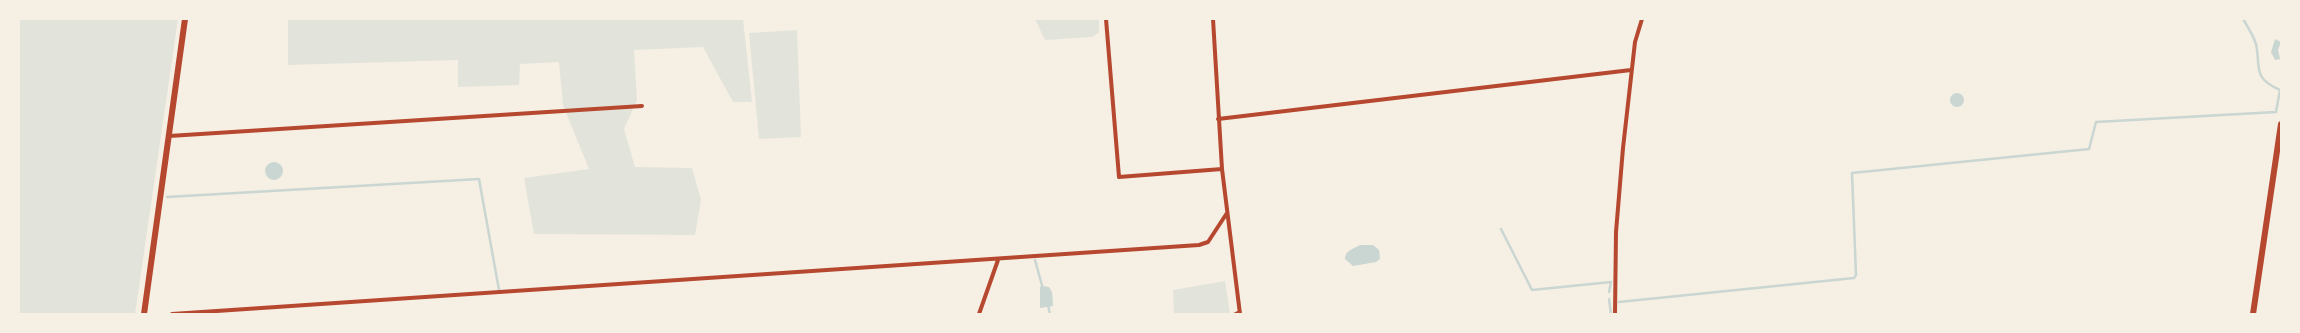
<!DOCTYPE html>
<style>
body{margin:0}
#map{position:relative;width:2300px;height:333px;overflow:hidden;background:#f6efe4;font-family:Figtree,sans-serif}
canvas{display:block}
.frame{position:absolute;inset:0;border:20px solid #f6efe4;pointer-events:none}
</style>
<div id="map">
<canvas width="2300" height="333"></canvas>
<div class="frame"></div>
</div>
<script>
const context = document.querySelector('canvas').getContext('2d');
context.lineJoin = 'round';
function paint(path, color) { context.fillStyle = color; context.fill(path, 'evenodd'); }
function strokePath(path, color, width, dash) { context.strokeStyle = color; context.lineWidth = width; context.lineCap = dash ? 'butt' : 'round'; context.setLineDash(dash || []); context.stroke(path); }
const green = new Path2D(`
 M19,19H178L135,314H19Z
 M288,19H743L752,102H733L703,47L634,50L637,100L624,129L635,167L692,168L701,200L695,235L534,234L524,178L589,169L563,105L559,62L520,64L519,85L458,87V60L288,65Z
 M1035,19H1099V33L1092,37L1045,40Z
 M797,30L801,137L759,139L749,33Z
 M1225,281L1230,314H1174L1173,290Z`);
const water = new Path2D(`
 M2275,39L2281,42L2278,50L2280,59L2275,60L2271,52Z
 M1950 100a7 7 0 1 1 14 0a7 7 0 1 1-14 0Z
 M265 171a9 9 0 1 1 18 0a9 9 0 1 1-18 0Z
 M1360,245H1373L1379,250L1380,259L1376,262L1353,266L1345,259C1345,250 1354,249 1360,245Z
 M1042,286L1049,287L1052,292L1053,306L1040,308V287Z`);
const stream = new Path2D(`
 M2243,19C2248,27 2253,35 2256,44C2261,68 2252,78 2280,90
 M167,197L479,179L499,290
 M1501,229L1532,290L1611,282L1609,292
 M1035,260L1043,289
 M1609,299L1611,314
 M1619,302L1854,278L1856,275L1852,173L2089,149L2096,122L2276,112L2280,90
 M1048,305L1050,314`);
const service = new Path2D(`
 M1234,314L1240,311`);
const minor = new Path2D(`
 M1106,19L1119,177L1222,169
 M1213,19L1222,169L1240,314
 M1218,119L1631,70
 M169,136L642,106
 M172,314L1199,245L1208,242L1227,213
 M979,314L998,260
 M1615,314L1616,232L1623,148L1635,42L1642,19`);
const tertiary = new Path2D(`
 M144,314L185,19
 M2253,314L2281,124`);
paint(green, '#e2e4dc');
paint(water, '#c9d6d2');
strokePath(stream, '#c9d6d2', 2.5);
strokePath(service, '#b5482f', 2.5);
strokePath(minor, '#b5482f', 4);
strokePath(tertiary, '#b5482f', 6);
</script>
